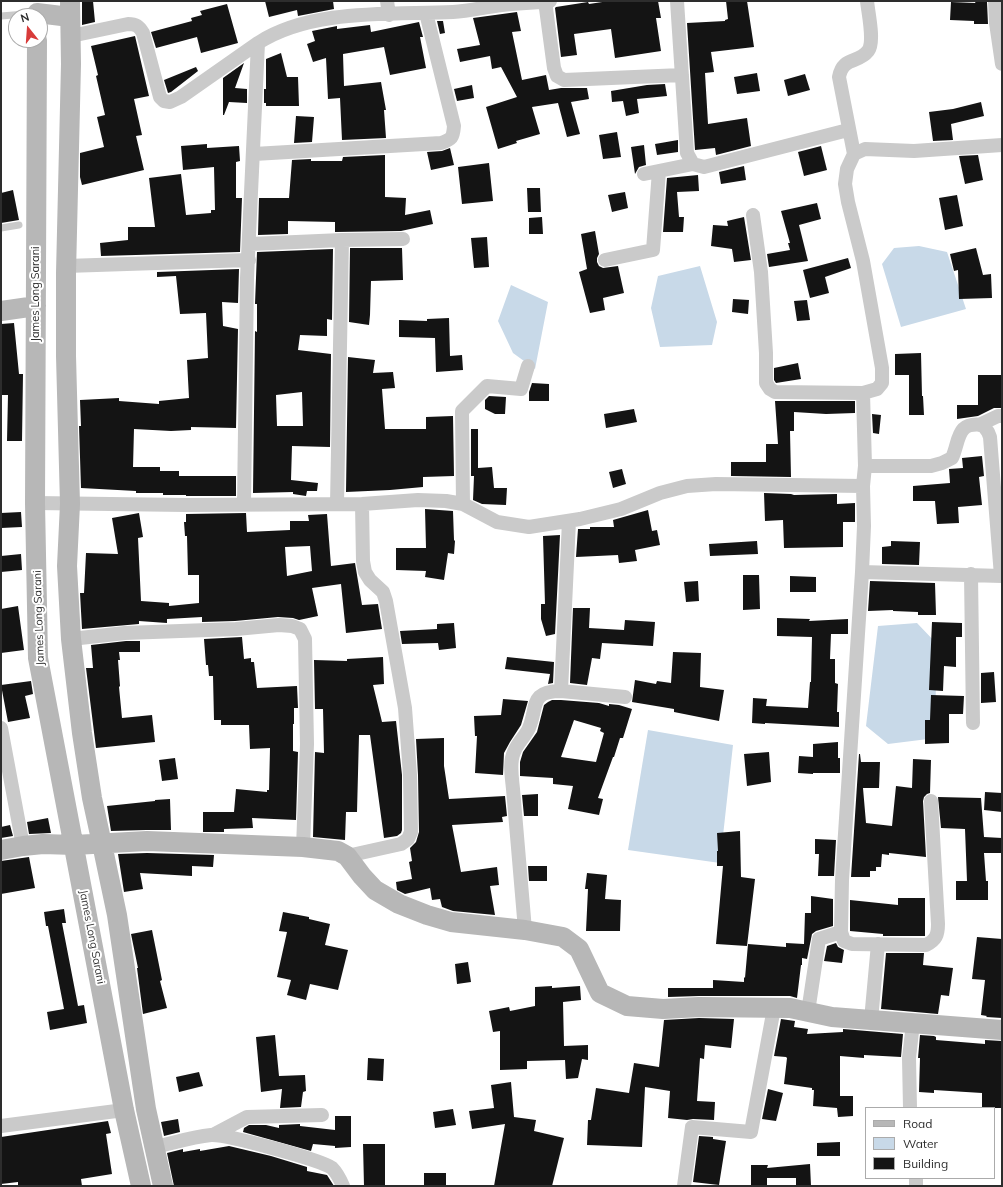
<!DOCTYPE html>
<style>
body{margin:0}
#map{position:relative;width:1003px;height:1187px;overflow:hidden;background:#fff;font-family:Mulish,sans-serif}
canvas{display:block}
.frame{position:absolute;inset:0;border:2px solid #2d2d2d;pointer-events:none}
.legend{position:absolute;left:865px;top:1107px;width:130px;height:72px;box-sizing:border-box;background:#fff;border:1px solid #ababab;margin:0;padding:5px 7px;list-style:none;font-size:12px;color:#2d2d2d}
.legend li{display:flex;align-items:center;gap:8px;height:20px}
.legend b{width:20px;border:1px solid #ababab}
.north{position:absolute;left:8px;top:8px;width:40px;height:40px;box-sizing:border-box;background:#fff;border:1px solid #ababab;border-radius:50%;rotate:343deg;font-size:11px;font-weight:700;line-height:16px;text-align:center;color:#2d2d2d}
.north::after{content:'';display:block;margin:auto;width:14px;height:18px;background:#d83b3a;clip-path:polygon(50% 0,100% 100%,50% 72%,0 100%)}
</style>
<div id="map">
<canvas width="1003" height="1187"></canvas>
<div class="frame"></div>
<ul class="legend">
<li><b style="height:5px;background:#b7b7b7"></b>Road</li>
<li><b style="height:11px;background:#c8d9e8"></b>Water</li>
<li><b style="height:11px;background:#141414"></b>Building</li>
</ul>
<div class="north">N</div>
</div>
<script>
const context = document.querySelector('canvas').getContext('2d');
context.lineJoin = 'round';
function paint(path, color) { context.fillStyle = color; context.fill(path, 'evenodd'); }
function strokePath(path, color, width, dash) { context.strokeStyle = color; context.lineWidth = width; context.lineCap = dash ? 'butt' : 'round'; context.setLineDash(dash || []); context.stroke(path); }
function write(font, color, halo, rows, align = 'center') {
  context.font = font + ' Mulish,sans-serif'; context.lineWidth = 4; context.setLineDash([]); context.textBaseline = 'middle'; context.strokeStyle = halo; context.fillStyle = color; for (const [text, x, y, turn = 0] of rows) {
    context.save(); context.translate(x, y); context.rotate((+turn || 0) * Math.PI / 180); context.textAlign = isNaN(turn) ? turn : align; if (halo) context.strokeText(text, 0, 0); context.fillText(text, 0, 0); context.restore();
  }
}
const water = new Path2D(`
 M919,246L947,252L966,309L901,327L882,264L894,248Z
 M700,266L717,322L712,345L660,347L651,308L658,276Z
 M511,285L548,302L535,369L513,353L498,321Z
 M917,623L937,644L935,723L928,739L888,744L866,726L878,626Z
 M648,730L733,745L720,863L628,850Z`);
const building = new Path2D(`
 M82,1H93L95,22L82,25Z
 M265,1H333L334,9L298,16L297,10L269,17Z
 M609,1H658L661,18H656L661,51L615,58L611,29L574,34L577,55L561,57L555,8L556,7L588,2L589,4Z
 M726,1H747L754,47L711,52L714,72L705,73L708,124L747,118L751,146L716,155L715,148L695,150L687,23L725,21V20L728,19Z
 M976,1L987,2L988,24H974V21L950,20L951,2L975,3Z
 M227,4L238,43L201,53L197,37L156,48L151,32L192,21L191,18L202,15L200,11Z
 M517,12L521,31L512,32L522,80L546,75L549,90L561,88H587L589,99L571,102L580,134L567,137L558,103L532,107L540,134L516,141L517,143L498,149L486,107L517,97L501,67L492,69L490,56L460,62L457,49L480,45L473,18Z
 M437,21H443L445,33L440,34Z
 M419,22L423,37H420L426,68L390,75L384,47L343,54L344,86L381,82L386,110H384L386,138L342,140L340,98L328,99L326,58L313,62L307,44L315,41L312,31L337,26V29L370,25L371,32Z
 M135,36L149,96L134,99L142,135L136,136L144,170L82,185L80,177V153L104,147L97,117L105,115L96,76L98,75L91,46Z
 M281,53L287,77H298L299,106H266V103H264V89H266V59Z
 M244,63L235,88L247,89V103L229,102L224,115H223V78Z
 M196,67L198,71L171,92L168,93L164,80Z
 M757,73L760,91L737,94L734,77Z
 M805,74L810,90L788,96L784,80Z
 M665,84L667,96L637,99L639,113L626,116L623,101L612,102L611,91L647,85Z
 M472,85L474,98L457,101L454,89Z
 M981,102L984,116L951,124L953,140L933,141L929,112L953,109Z
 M296,116L314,117L312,142L294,143Z
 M617,132L621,157L603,159L599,135Z
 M678,140V152L657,155L655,144Z
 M207,144V148L239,146L240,161L236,162V198H242L240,252L101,256L100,243L128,240V227H155L149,178L181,174L186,215L211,213V210H215L214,167L183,170L181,146Z
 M644,145L646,165L639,167L635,174L631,147Z
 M821,146L827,170L804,176L798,152Z
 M450,148L454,165L431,170L427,152L442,151Z
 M385,155V197L406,198L405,215L430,210L433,224L401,231L335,232V222L288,221V234L258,235L259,198H289L292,160L311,159V161H342L343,157Z
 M978,155L983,180L965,184L959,156Z
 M489,163L493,201L462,204L458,167Z
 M744,166L746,180L721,184L719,172Z
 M698,175L699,191L677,192L679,217H684L683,232H663L667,178Z
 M527,188H540L541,212H528Z
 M13,190L19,220L1,223V193Z
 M625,192L628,208L612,212L608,195Z
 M957,195L963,226L945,230L939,198Z
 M817,203L821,219L799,225L808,261L769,267L767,254L790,250L788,243H790L781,211Z
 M542,217L543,234H529V218Z
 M744,217L751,260L734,262L732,249L711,246L713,225L728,226L727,221Z
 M595,231L599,254L597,258V262L599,266L603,268L618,266L624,293L603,298L605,310L590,313L579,272L587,269L581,234Z
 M487,237L489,267L474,268L471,238Z
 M350,248H402L403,280L371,281L370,315L369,325L349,322Z
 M976,248L983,275L991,274L992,298L959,299L958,270L954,271L950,254Z
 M333,249L332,320L327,319V336L300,335L298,350L331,354L330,447L292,446L291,480L318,483L317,491H307L306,496L293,494V492L253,493L255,331L257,332V304H255L257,252ZM302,392L303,426H277L276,395Z
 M848,258L851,268L825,277L829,293L810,298L803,270Z
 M239,269L238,303L222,302L223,326L238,329L236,428L191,427V430L171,431L134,429L133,467H160V471H179V476H236V496H186V495H163V493H136V491L81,488L79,426H81L80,400L119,398V401L159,404V401L189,398L187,360L208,358L206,313L180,314L176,276L157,277V272Z
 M733,299L749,300L748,314L732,312Z
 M807,300L810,320L797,321L794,301Z
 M449,318L450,356L462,355L463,370L436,372L435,338L399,337V320L427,321V319Z
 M14,323L19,374H23L22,441H7L8,395H1V324Z
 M921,353L922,396H923L924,415H909V375H895V354Z
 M348,357L375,360L373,373L393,372L395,388L382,389L385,429H426V417L453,416L454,476L423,477V487L390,490L346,492Z
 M798,363L801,379L776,383L774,380V368Z
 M978,375H1002V408H994L978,416L957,419V405H978Z
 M532,383L549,384V401H529V392Z
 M489,396L506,397L505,414H495L485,409V400Z
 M775,401H855V413L826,414L794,412V431H790L791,477L731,476V462H766V444H778Z
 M634,409L637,422L606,428L604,414Z
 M872,414L881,415L879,434L873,433Z
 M471,429H478V468L492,467L494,488H507L506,505L482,504L473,500L474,476H471Z
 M982,456L984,476L979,477L982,505L958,507L959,523L937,524L935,501H913V486L950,483L949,469L963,468L962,458Z
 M622,469L626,484L613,488L609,472Z
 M764,493L791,494L794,495L837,494V504L855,503V522H843V547L784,548L783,520L765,521Z
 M425,509L453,511L454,540L455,541L454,554L448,553L444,580L425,577L426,571L396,570V548H426Z
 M648,510L652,531L657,530L660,545L635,550L637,561L619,563L618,555L576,557L578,529H590V527H614L613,520Z
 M21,512L22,527L1,528V513Z
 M139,513L143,537L138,538L141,601L169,603V606L199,603V575H188L187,536H185L184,522H186V514L246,513L247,532L290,530V521H309L308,515L327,514L331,566L355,563L362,605L378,604L382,629L346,633L341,584L312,588L318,616L299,620L293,618L278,617L235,621L202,622V617L167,619V623L139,621V624L82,629L80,593H84L86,553L118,554L112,518ZM310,546L312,571L287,576L285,547Z
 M560,535L555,634L546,636L541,619V604H545L543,536Z
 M757,541L758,554L710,556L709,544Z
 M891,541L920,542L919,565L882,564V547L891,546Z
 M21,554L22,570L1,572V556Z
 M743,575H759L760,609L743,610Z
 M790,576L816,577V592H790Z
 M698,581L699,601L686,602L684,582Z
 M870,581L935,583L936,615H918V612L893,611V610L868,611Z
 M18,606L24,650L1,653V609Z
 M573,608H590L589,628L624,630L625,620L655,622L653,646L602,643L600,659L592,658L587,685L570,683Z
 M777,618L810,619L809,621L848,619V634H831L830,659H835V683L838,684L837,712H839V727L765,723V724L752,723L753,698L767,699L766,706L808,708L810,682H811L812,637L777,636Z
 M932,622L962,623V637H956V667L944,666L943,691L929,690Z
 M454,623L456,648L439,650L438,643L402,644L400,631L437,629V624Z
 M242,637L244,659L251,658V662H254L257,688L297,686L298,708H294V724H293V751L298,752L296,820L252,818L253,828L224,829V832H203V812H234L236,789L267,792V790H269L270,748L250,749L249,725H221V720H214L213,676H209L208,665H206L204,639Z
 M126,641H140V652H119L120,660H118L120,686L119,687L122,718L152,715L155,742L96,748L86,668H93L91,645Z
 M673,652L701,653L700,687L724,690L719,721L674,712V709L632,702L635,680L656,684L657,681L671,683Z
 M383,657L384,684L373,685L382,722L396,721L402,775V830L401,833L397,836L384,838L370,735H359L357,812H346L345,840L313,837L315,752L324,753L323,709H315L314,660L347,661V659Z
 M507,657L554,662L553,683L548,684L550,674L505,669Z
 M994,672L996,702L981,703V673Z
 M31,681L33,694L25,696L30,718L8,722L1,685Z
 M931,695L964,696L963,714H949V743L925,744V720H930Z
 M503,699L528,701L521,725L510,742L504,753L503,775L475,773L477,736H475L474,716L501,715Z
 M552,700H561L599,703L609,706V704L619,705L632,709L623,738H620L614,757H613L598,798L603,799L599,815L568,809L573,786L553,784V778L520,776V762L523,752L537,732L544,705L548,702ZM574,720L601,728L600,731L604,733L596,762L561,757Z
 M444,738V766L449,799L505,796L507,816L502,817L503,822L452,825L461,872L497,867L499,885L490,886L495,915L453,911L442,907L440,899L432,900L430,888L405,894L397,890L396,882L412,879L409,862L412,861L410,848L416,842L419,832L418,775L416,739Z
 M838,742V758H840V773H813V774L798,773L799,756L813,757V744Z
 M769,752L771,782L747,786L744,754Z
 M859,754H860L861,762H880L879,788H863L866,823L892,826L896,786L912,788L913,759L931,760L930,793L927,794L924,797L923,801L926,857L889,853V855L882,854L881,867H876V871H870V877H851Z
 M175,758L178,779L162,781L159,760Z
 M985,792L1002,793V812L984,810Z
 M538,794V816H524L522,795Z
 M938,797L981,798L984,837L1002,838V853H984L986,881H988V900H956V881H967L965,829L941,828Z
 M170,799L171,830H146L111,831L107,806L155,801V800Z
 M48,818L51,833L29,834L27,822Z
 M10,825L13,836L1,838V827Z
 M740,831L741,877L755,879L747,946L716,944L723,866H717V851H718L717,833Z
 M815,839L836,840L834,876H818L819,854H815Z
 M147,853L214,855L213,867L192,866V876L140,873L143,889L124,892L118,854Z
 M29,857L35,888L1,894V861Z
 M528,866H547V881H529Z
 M587,873L607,875L605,899L621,900L620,931H586L588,889H585Z
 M811,896L833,899V926L816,931L812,934L807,959L802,958V965H801L797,998L790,996H699L668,997V988H713V980L744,982V977L745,978L748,944L786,947V943L804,944L805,913H811Z
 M898,898H925V936H883V934L850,931V900L898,905Z
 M64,909L66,923H62L78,1006L84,1005L87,1023L50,1030L47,1012L64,1009L48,926H46L44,912Z
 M283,912L309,917V919L330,924L325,945L348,950L338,990L310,984L306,1000L287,995L291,980L277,977L287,932L279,931Z
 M152,930L162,980L160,981L167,1008L143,1014L137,968H138L131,934Z
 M977,937L1002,939V1018L986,1017L987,1016L981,1015L985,980L972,979Z
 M836,943L838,947L844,950L842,963L824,961L827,946Z
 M886,953H924L923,965L953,968L949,996L941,995L938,1014L881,1009Z
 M468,962L471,982L457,984L455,964Z
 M552,986V988L580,986L581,1000L563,1002L564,1046L588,1045V1060L582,1059L578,1078L566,1079L565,1060L527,1061V1069L500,1070V1031L493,1032L489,1011L509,1007L510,1011L535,1006V987Z
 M699,1018L734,1019L731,1048L705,1045L704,1059L700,1058L697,1101L715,1102L714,1120L693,1119L687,1120L668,1118L670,1091L645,1087L642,1147L587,1145L588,1120H591L596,1088L629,1093L634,1063L659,1067L664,1020Z
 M781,1019L795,1021L794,1027L808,1029L807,1034L843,1032V1029L903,1034L901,1057L864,1055V1058L840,1056V1096H853V1116L838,1117L837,1108L813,1106L814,1090H812V1088L784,1084L787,1058L786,1057L774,1056Z
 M275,1035L279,1076L305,1075L306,1091L303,1092L301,1107L280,1108L282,1089L261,1092L256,1037Z
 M920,1035L934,1036L936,1037V1040L985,1044V1040L1002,1041V1108H982V1093L934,1090V1093L919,1092L920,1058H918Z
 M368,1058L384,1059L383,1081L367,1080Z
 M199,1072L203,1086L179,1092L176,1077Z
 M511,1082L514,1117L536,1120L534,1131L564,1138L552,1186H494L505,1124L472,1129L469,1111L494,1108L491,1085Z
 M768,1089L783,1093L776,1121L762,1119Z
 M453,1109L456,1125L435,1128L433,1112Z
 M335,1116H351V1147L335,1148V1146L313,1144L311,1151L243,1132L244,1128L249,1125H266L279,1128V1125L300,1124V1126L335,1130Z
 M178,1119L180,1132L164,1136L161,1122Z
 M108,1121L111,1133L106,1134L112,1174L81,1179L82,1186H18V1182L1,1184V1137Z
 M699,1136L713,1137V1139L726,1141L719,1185L693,1182Z
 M840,1142V1156H817V1143Z
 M363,1144H385V1186H364Z
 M229,1146L271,1156L307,1167V1171L327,1175L334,1186H270V1185L249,1186H174L167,1153L183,1149V1152L200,1149V1151Z
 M810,1164L811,1186H796V1178H767V1186H751V1165H768L767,1168Z
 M424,1173H446V1186H424Z`);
const lane = new Path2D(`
 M1,16L37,13
 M1,228L19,225`);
const street = new Path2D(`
 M387,1L389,15
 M545,1L554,68L557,76L564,80L682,75
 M677,1L687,153L693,164L704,167L848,130
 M995,1L996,23L1002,64
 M71,36L128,24C136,24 139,26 143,33L160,97L164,101L170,102L181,97L258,43
 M254,154L441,143C452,139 453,138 454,126L426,13
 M854,154L839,77C843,56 858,64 868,51C875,42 868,12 867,1
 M644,174L693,164
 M753,215L761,272L766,353V383L770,389L775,392L863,393L865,466L863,486
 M250,244L342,240L403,239
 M605,260L653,250L659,171
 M66,266L249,260
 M863,393L877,389L882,383V368L863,261L848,202L845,184L847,169L854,154L865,149L914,151L1002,145
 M979,425L998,416H1002
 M865,466H931L942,463L952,458C960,440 956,421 983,425L988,432L990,437L1001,576
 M35,503L186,505L362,504L418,500L446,501L463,504L497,522L529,527L580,519L621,509L660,493L687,486L716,484L863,486L864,526L862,572L1002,576
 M244,504L247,278L258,43C312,8 392,15 453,12C470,11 485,7 502,5C518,3 534,3 550,1
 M337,504L342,240
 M463,504L462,411L487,386L521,389L528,366
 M862,572L842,880L841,932L844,941L852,944L926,945C936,940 938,935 938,924L931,801
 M971,574L973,723
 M71,639L125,633L236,629L279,625L292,626L300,629L305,639L307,744L303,847
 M561,691L569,521
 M1,728L23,846
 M347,856L401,844L408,839L411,832L410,775L405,708L386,601L383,592L370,580L365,572L363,561L362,504
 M525,930L513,789C512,778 509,762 514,752C517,743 525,737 529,728C538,707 529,691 561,691L625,697
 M808,1012L819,939L841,932
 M871,1020L878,944
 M910,1108L909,1058L913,1023
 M1,1126L124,1110
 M213,1135L247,1117L322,1115
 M155,1147C173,1143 192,1137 211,1135C226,1134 321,1160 332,1168C337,1173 340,1179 343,1186
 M916,1178V1186
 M684,1186L692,1127L751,1132L774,1008`);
const secondary = new Path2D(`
 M70,1L71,64L66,273V356L70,504L67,566L71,639L82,733L92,798L102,844L117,915L146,1109L163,1186
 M37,13L70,17
 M37,40L35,503L38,658L124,1110L141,1186
 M1,311L36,306
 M1,850L23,846L43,844L74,845L147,841L303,847L338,851L347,856L362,876L375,890L399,904L427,915L451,922L525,930L563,937L579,949L600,993L627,1006L663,1009L699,1007L790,1008L832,1017L1002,1030`);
const streetNames = [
 ["James Long Sarani",36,294,-90],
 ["James Long Sarani",39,618,-92],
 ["James Long Sarani",92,937,79]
];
paint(water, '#c8d9e8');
paint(building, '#141414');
strokePath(lane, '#cacaca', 7);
strokePath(street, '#cacaca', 14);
strokePath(secondary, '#b7b7b7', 20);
write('11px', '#2d2d2d', '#fff', streetNames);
</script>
